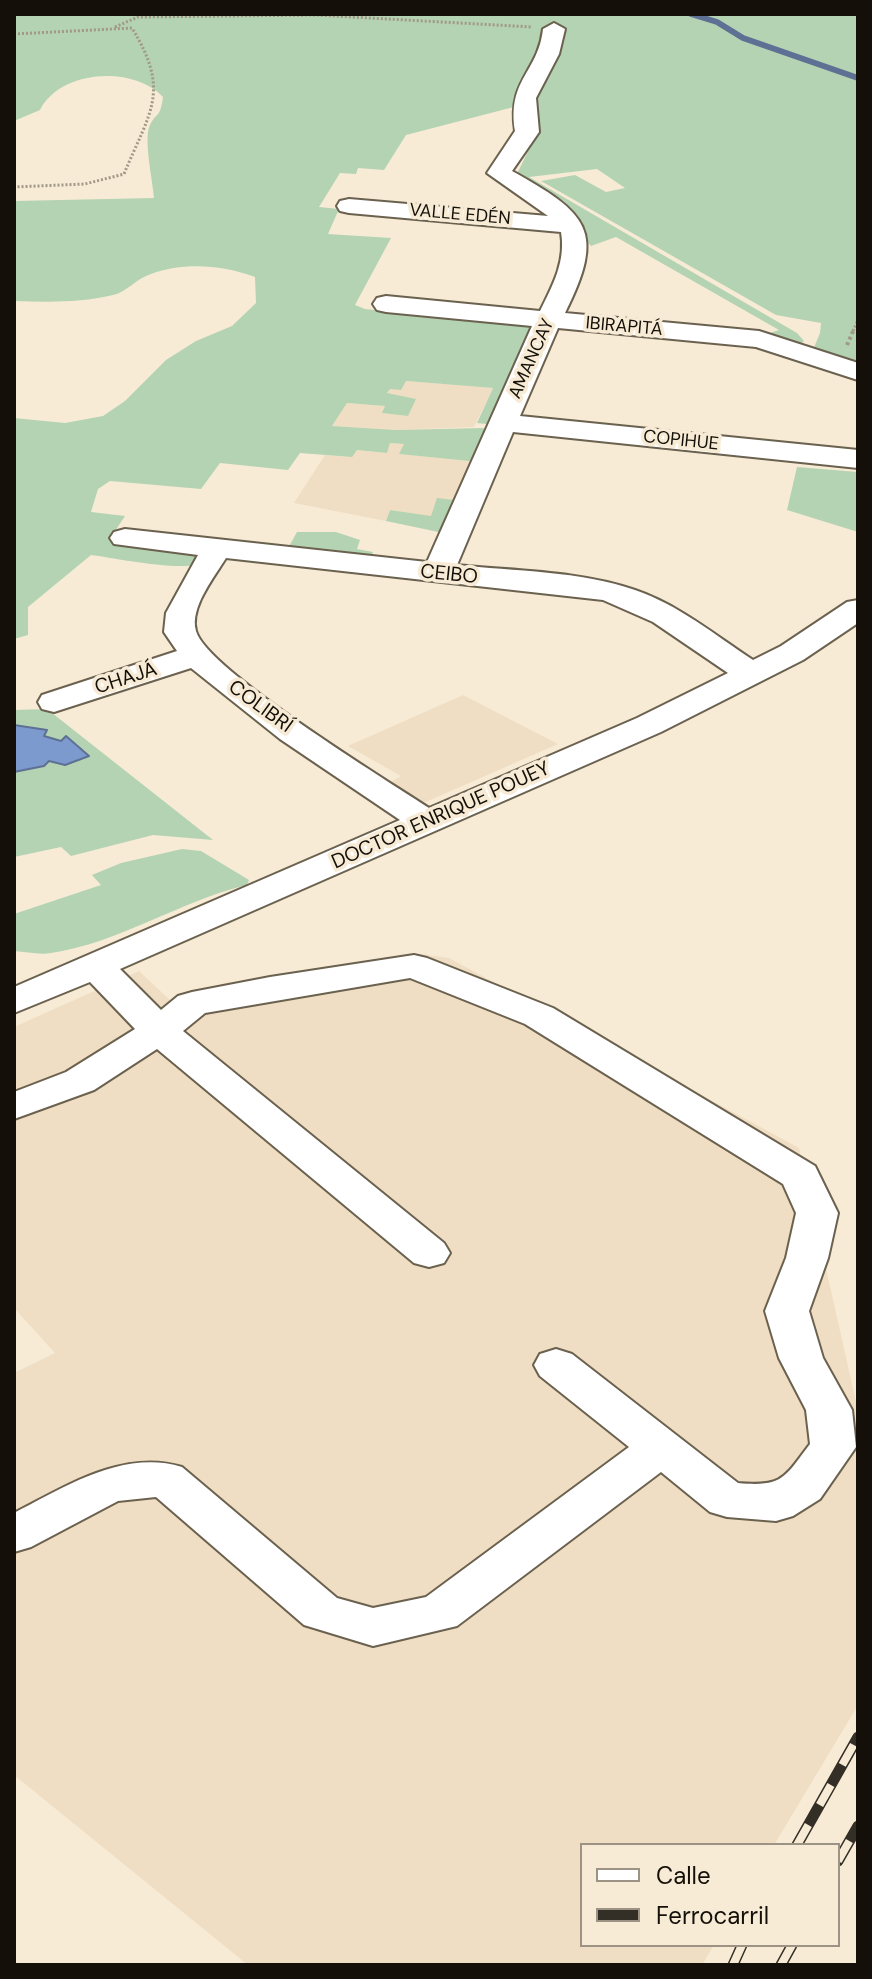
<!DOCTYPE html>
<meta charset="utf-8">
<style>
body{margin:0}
#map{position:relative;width:872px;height:1979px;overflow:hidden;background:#f7ebd6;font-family:"DM Sans",sans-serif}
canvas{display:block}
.frame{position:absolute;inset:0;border:16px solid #141009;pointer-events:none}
.legend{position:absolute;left:580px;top:1843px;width:260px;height:104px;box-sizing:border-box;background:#f7ebd6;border:2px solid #9c9384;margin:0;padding:10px 14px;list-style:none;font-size:24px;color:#141009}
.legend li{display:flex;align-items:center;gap:16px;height:40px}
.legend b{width:40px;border:2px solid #9c9384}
</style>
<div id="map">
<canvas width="872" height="1979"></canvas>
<div class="frame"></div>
<ul class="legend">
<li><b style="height:10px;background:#fff"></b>Calle</li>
<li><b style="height:10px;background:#342f26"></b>Ferrocarril</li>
</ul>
</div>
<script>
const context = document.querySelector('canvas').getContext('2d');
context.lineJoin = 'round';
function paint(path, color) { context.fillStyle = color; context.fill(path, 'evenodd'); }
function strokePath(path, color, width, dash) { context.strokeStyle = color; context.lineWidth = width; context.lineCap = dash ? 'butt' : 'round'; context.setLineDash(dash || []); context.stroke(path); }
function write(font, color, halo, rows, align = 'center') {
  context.font = font + ' "DM Sans",sans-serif'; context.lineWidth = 7; context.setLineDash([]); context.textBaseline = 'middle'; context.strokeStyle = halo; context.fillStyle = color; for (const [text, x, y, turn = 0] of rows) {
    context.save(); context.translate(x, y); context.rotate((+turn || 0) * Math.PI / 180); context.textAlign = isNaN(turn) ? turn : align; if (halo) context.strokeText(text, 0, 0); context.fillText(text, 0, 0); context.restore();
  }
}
const built = new Path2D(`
 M406,381L493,388L474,427L396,430L332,426L347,403L386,406L383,413L408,416L387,394L390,388Z
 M390,443L405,444L400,454L479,462L462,501L431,517L390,510L386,521L294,503L325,455L351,457L357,450L386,453Z
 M463,695L558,744L412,808L382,787L401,776L348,746Z
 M419,954L449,958L799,1148L858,1411V1705L774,1845H582V1945H714L702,1965H248L14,1775V1373L55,1353L14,1308V1027L139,971L173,1003Z`);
const green = new Path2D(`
 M14,14H858V365L813,350L820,333L821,323L776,315L541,181L575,175L606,192L625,188L597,169L529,177L797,333L804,341L795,349L749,340L779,330L616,237L591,246L558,203L515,178L532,143L533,102L406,135L384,170L358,168L356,174L340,173L319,207L339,209L328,234L391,238L355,305L365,309L534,327L495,425L477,423L493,388L406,381L401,390L390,389L387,393L416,399L408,416L382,413L385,406L347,403L332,426L396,430L483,428L492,434L479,462L399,454L404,444L390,443L387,453L357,450L352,457L300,453L288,470L220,463L201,489L110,481L98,489L91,512L125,516L113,534C140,554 179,545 208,561C188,574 116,558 91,555L28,607V635L14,639V418L65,423L103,416L125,401L166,360L196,341L232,326L256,303L255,277C222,265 184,262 151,274C137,278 127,292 113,295C80,303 48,302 14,301V201L154,198C153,182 143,138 150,125C157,111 160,119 163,97C133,65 60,70 40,110L14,121Z
 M797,467L858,472V532L787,510Z
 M437,498L462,501L448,534L386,521L390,510L431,516Z
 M297,532H336L360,540L357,549L373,552L366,570L282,559Z
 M47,709L213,840L153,835L71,856L61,847L14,857V710Z
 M182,849L201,851L249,880L247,885C180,901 119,943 51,953C40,955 26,952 14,951V914L101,885L92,875L121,863Z`);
const water = new Path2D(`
 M14,725L47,730L44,736L61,741L66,736L89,756L65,765L49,761L44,766L14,772Z`);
const stream = new Path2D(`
 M691,14L717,22L743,38L858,78`);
const pathFar1 = new Path2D(`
 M115,27L138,17L316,15L532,27
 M14,34L132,28C171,92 150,111 124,174L85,184L14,187
 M853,331L858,320`);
const path = new Path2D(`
 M847,345L854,329`);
const minor = new Path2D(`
 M554,23L565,29L559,54L536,98L539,132L512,171C587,213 607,230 565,313L759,331L858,363V380L756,347L558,328L520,416L858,450V468L513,432L457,565C513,571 582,571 635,590C679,605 715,635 753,660L781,646L847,602L858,600V623L803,660L661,732L120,969L161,1010L178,996L192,992L270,977L414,955L427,958L553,1008L815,1166L838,1213L828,1258L809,1311L823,1358L852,1410L856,1447L820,1499L793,1516L776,1521L727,1517L710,1512L661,1472L457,1626L373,1646L304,1625L156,1497L118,1501L31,1547L14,1552V1513C65,1487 123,1449 182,1467L337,1598L373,1608L426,1597L629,1447L540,1376L534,1365L540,1354L556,1349L572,1354L738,1483C783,1487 784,1478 810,1444L806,1410L779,1358L765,1311L786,1258L796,1213L783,1184L525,1024L410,978L205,1013L183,1031L444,1243L450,1253L444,1263L429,1267L414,1263L157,1049L94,1090L14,1119V1092L66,1072L135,1029L90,982L14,1013V987L400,820L280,739L191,668L54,712L42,709L38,702L42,695L177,651L164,632L166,613L198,555L114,544L110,538L114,532L125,529L427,562L532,326L386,312L377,310L373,304L377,298L386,296L540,311C553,285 566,261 561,232L349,213L340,211L337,206L340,201L349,199L548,216L487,173L515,131C507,79 538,73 543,29ZM226,558L603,600L653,622L728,673L637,718L429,808C388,781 206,669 196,631C189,608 215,576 226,558Z`);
const rail = new Path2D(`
 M797,1845L858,1737
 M838,1861L858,1826
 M733,1965L742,1945
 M781,1965L792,1945`);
const farStreetnames = [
 ["VALLE EDÉN",460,215,5],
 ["IBIRAPITÁ",624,327,5],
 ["AMANCAY",532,359,-66],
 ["COPIHUE",681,441,6]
];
const streetNames = [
 ["CEIBO",449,575,6],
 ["CHAJÁ",126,679,-18],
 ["COLIBRÍ",260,707,36],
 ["DOCTOR ENRIQUE POUEY",441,816,-24]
];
paint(built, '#efdec3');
paint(green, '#b4d3b2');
paint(water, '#7d9acf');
strokePath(water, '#5e7194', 2);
strokePath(stream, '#5e7194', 6);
strokePath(minor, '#6b614f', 4);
strokePath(pathFar1, '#a19888', 3, [2, 2]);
strokePath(path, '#a19888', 4, [3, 3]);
paint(minor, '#fff');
strokePath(rail, '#342f26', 11);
strokePath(rail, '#f7ebd6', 8, [23]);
write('18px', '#141009', '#f7ebd6', farStreetnames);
write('20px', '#141009', '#f7ebd6', streetNames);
</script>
